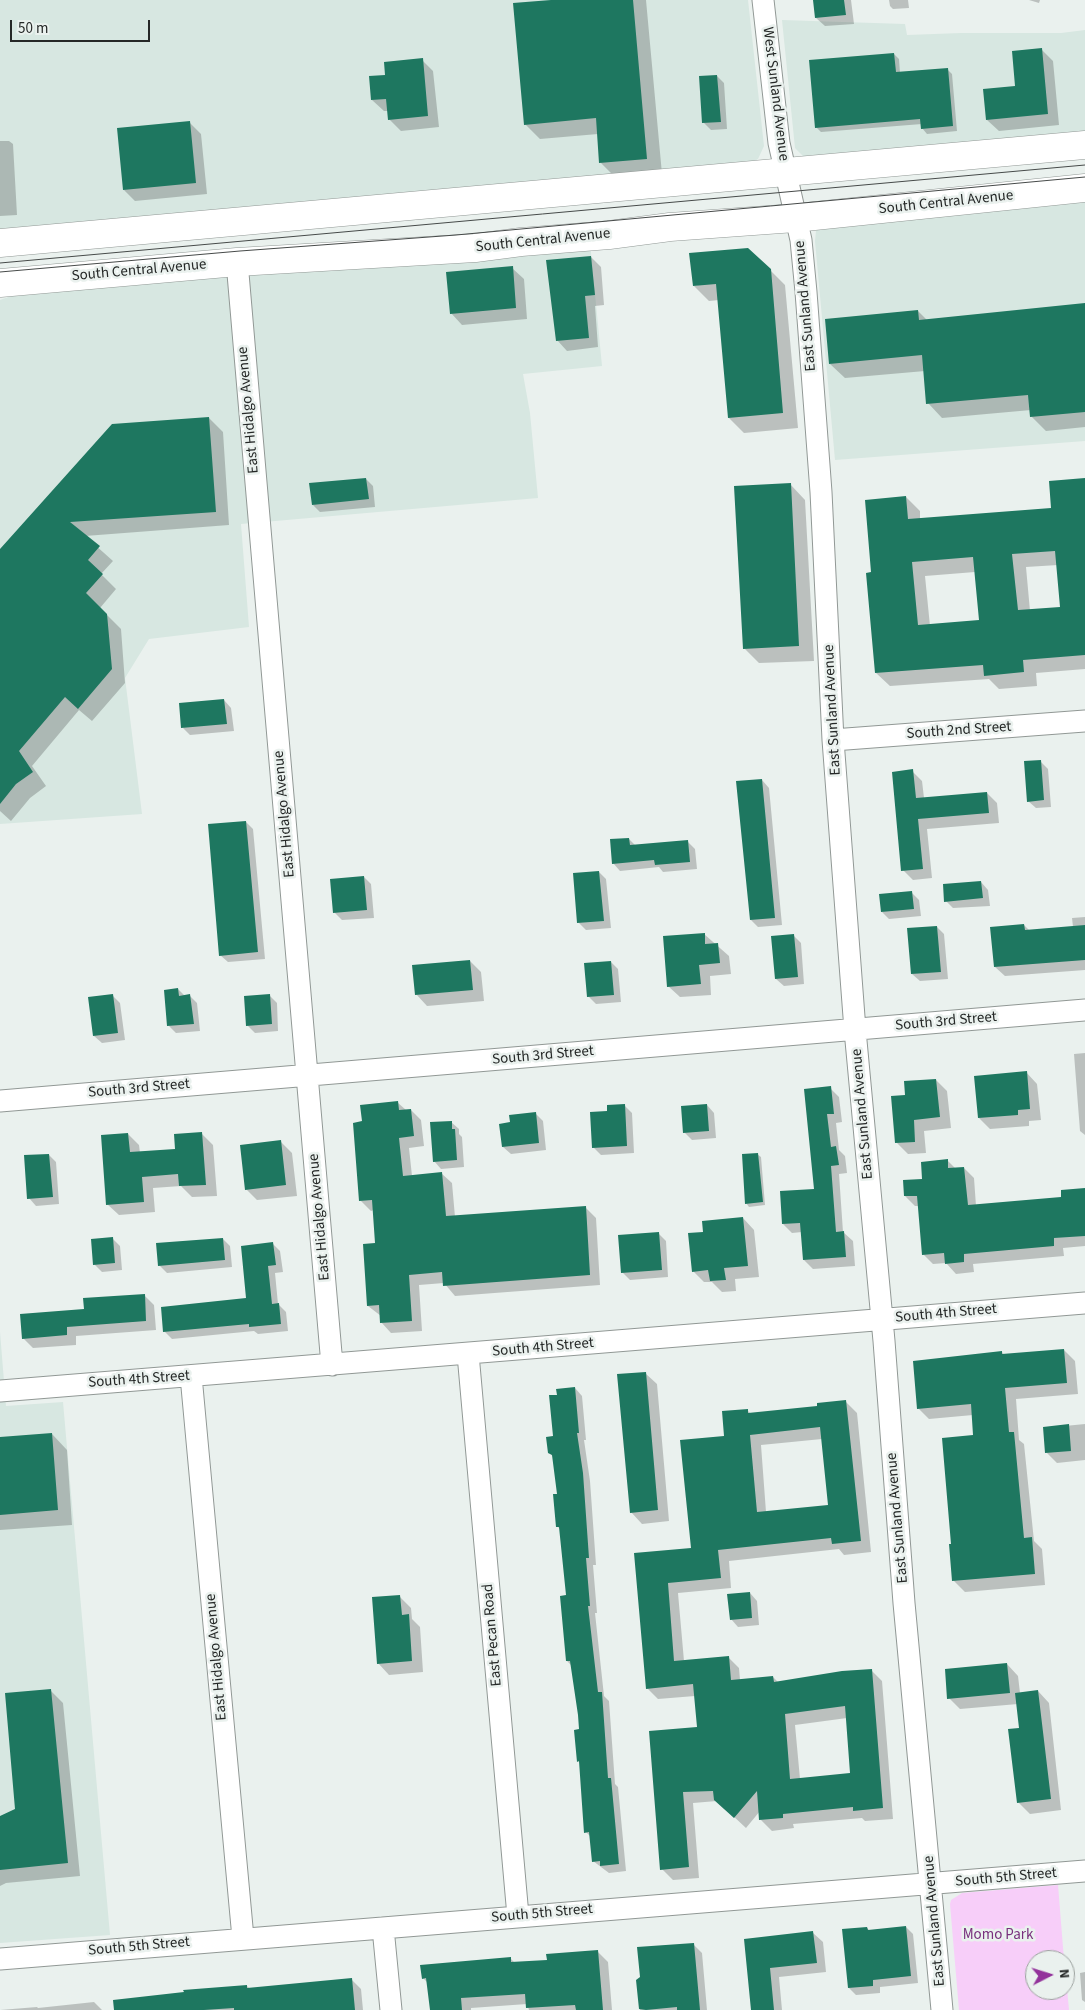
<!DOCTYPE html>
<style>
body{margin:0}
#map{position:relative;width:1085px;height:2010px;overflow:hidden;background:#eaf1ee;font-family:"Source Sans 3",sans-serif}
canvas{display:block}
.north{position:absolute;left:1025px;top:1950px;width:50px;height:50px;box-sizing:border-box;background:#eaf1ee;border:1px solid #9ba19e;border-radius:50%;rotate:85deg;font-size:14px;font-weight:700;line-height:20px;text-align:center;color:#252827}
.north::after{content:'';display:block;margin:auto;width:18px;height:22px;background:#93339b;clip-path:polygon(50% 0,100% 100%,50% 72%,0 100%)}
.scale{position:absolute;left:10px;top:20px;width:140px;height:22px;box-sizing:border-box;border:2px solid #252827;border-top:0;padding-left:6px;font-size:15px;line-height:18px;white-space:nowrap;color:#252827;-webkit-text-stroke:4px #eaf1ee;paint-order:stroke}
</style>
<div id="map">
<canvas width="1085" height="2010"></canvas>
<div class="north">N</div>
<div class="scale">50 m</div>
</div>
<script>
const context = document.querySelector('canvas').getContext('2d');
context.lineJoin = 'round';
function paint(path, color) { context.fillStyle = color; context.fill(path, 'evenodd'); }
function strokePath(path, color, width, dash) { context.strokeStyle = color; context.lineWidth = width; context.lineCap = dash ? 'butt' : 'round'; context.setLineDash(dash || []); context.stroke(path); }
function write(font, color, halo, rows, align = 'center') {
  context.font = font + ' "Source Sans 3",sans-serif'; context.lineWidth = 5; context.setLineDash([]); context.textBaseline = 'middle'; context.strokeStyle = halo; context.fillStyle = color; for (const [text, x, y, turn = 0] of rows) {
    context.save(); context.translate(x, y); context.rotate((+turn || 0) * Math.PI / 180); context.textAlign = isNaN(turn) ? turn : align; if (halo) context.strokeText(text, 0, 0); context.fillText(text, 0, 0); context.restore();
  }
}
const built = new Path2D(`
 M0,0H748L764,146L758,159L751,163L0,233Z
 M782,20L905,24L907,35L961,33H1061L1085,30V133L804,157L795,148Z
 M1085,198V441L835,460L815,241L816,231L820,224Z
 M590,242L602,366L523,374L530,413L538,498L241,524L249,627L149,639L125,678L142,814L0,824V300L11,296Z
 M0,1332L6,1406L63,1402L110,1935L0,1943Z`);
const green = new Path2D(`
 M1058,1885L1064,1960H1035V1990H1065V1967L1069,2010H959L950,1904L951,1900L962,1893Z`);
const shadow = new Path2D(`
 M565,0H646L662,174L616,178L601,163L598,134L540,139L525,124Z
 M815,0H851L854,24L825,26L816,18Z
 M889,0H908L909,8L893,9L890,6Z
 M1029,0H1040L1039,3Z
 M1041,49L1053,61L1059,125L999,131L987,120L1017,87Z
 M894,54L899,59L900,73L947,69L952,74L957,131L927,134L922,128V124L821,132L816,127Z
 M422,60L433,71L439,127L401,131L389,119L388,111H384L372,100L386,76Z
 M717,76L724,83L727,129L711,130L703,122Z
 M190,123L201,134L207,194L135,201L124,190Z
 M0,141H9L13,144L17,215L0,216Z
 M591,257L601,267L604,305L595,306L598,347L567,351L557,340Z
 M512,268L524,279L527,319L462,325L451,313Z
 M770,270L785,285L798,428L744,433L729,418L719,300L709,301L694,286Z
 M1085,304V427L1046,431L1031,416V410L942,418L928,403L925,371L845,378L830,364L918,311L927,320Z
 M209,418L223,432L229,525L85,536L113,561L101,574L116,589L100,608L121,629L125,683L92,721L79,710L32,766L46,786L30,798L11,821L0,811V551Z
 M366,479L373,486L375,507L320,512L313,505Z
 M1085,479V669L1036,673L1037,686L999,689L989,679L890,686L876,673L873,573L906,497L920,511V520L1053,509ZM1058,565L1062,608L1030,611L1026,567ZM975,572L980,621L930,626L925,576Z
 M790,484L805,500L814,661L759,663L744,648Z
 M224,700L231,708L234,731L190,735L183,728Z
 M1040,761L1048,769L1051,807L1036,808L1028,801Z
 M912,771L922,781L924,798L987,793L997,803L999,823L927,829L932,878L913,880L903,870Z
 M762,780L769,788L782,925L758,927L751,920Z
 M246,822L253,829L265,959L228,962L220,955Z
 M629,839L636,846L688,842L695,849L697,869L663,872L659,867L620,871L613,863Z
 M599,872L606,879L611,928L586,930L579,923L574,874Z
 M364,877L371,884L374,918L342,920L335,913L332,880Z
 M981,882L988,890L990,906L953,908L946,901Z
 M911,892L919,900L921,916L889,919L882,912Z
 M1085,917V970L1005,976L995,967L1024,925L1030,931L1073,927L1072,918Z
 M937,927L944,934L948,979L920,981L912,974Z
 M704,934L729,956L731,974L710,976L711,995L680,997L668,986Z
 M793,935L801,943L804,984L784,986L776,979Z
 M470,961L481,972L484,1001L427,1006L416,994Z
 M611,962L618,969L621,1002L596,1004L588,996Z
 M178,989L185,996H190L197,1003L200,1031L176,1033L169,1026Z
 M269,995L277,1003L278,1031L255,1033L247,1025Z
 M113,996L120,1003L125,1040L102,1043L94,1036Z
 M1085,1053V1135L1080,1131L1074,1054Z
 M1026,1072L1037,1084L1041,1120L1029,1121V1126L990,1129L979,1118Z
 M936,1080L947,1091L951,1128L924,1131L926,1153L908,1154L897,1143L907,1096Z
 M830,1088L839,1097L842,1122L836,1123L839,1150L845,1156L847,1173L839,1174L843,1232L853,1241L855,1266L813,1269L804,1260L802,1232L792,1233L783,1224L815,1190Z
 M397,1102L406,1110H411L421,1120L424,1146L409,1148L412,1176L441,1173L452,1183L455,1217L585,1207L596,1218L600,1285L455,1296L444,1283L419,1285L422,1331L391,1333L381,1322V1316L368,1306L377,1244L374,1210L371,1211L360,1200L364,1123Z
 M707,1105L714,1113L716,1138L692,1140L684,1132Z
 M625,1106L632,1113L634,1153L601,1155L593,1147L608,1112Z
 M535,1113L543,1121L546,1150L511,1154L503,1147L512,1123Z
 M451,1122L459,1129V1134L462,1137L464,1167L441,1169L434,1161Z
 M128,1134L139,1145L140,1153L177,1150L202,1134L213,1145L217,1196L192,1197L181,1186L153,1188L155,1212L119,1215L107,1204Z
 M281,1142L292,1153L297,1196L257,1200L246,1189Z
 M757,1154L761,1157L765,1205L749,1207L746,1203Z
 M49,1155L56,1162L59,1204L36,1206L29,1198Z
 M947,1160L956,1169L964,1168L974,1178L976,1206L1063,1198L1085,1189V1246L1063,1248L1064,1256L973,1264L974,1272L956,1274L946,1263L933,1264L923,1254L919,1206H915L905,1196Z
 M743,1218L754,1230L759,1277L735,1279L736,1291L722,1292L712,1282H704L693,1271L704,1233Z
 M658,1233L666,1241L668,1277L630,1280L622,1272Z
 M113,1239L120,1246L122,1270L102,1272L94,1264Z
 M223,1239L230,1246L232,1267L167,1273L159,1265Z
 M273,1244L280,1251L283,1272L275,1273L278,1304L286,1312L288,1331L258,1334L254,1331L172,1339L164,1331L248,1299Z
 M144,1295L154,1305L156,1330L76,1336V1345L33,1348L23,1338Z
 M1064,1350L1075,1361L1078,1394L1016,1399L1019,1440L1024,1444L1034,1541L1042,1549L1045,1585L965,1592L954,1581L953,1545L975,1437L973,1415L929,1419L918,1408L1002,1352L1005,1356Z
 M645,1373L657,1384L669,1521L642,1524L631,1512Z
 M575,1388L582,1396L586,1440H584L590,1481L596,1565H593L597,1613H595L604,1696L609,1701L615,1784L618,1787L626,1871L609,1873L593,1861L591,1837L586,1832L581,1764L578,1761L581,1731L572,1666L567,1661V1596L561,1530L558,1527V1495L553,1457L550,1453L554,1437L559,1396Z
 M846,1402L857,1413L871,1552L844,1555L839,1549L729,1561L731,1588L678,1593L684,1661L728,1657L739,1668L740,1680L773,1677L778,1682L871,1670L882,1681L893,1819L865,1821L862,1818L793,1824L794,1828L772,1831L761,1820L760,1811L746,1828L717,1801L693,1803L699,1878L673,1880L662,1869L698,1728L695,1696L658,1699L647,1688L635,1554L692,1549L726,1437L748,1411L751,1414L819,1407ZM822,1439L829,1506L766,1512L761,1445ZM847,1718L851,1775L800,1779L795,1725Z
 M1085,1424V1460L1057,1463L1046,1452L1044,1428Z
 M52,1434L67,1450L72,1525L0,1530V1438Z
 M750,1593L757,1601L759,1625L738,1627L731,1619Z
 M400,1597L411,1608L412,1619L420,1627L423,1672L389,1675L378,1663Z
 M1007,1664L1018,1676L1020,1693L1038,1691L1049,1703L1061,1810L1030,1814L1018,1802L1021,1729L1018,1704L960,1709L949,1698Z
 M50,1690L63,1703L80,1876L6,1883L0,1886V1817L16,1809Z
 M906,1927L913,1934L918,1983L880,1987V1993L856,1995L849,1988L867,1928L870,1931Z
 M813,1933L823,1942L826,1972L779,1977L782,2010H752L745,1940Z
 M693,1944L702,1953L707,2010H640L637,1981Z
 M597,1951L608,1962L612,2010H529L527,2004L471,2008V2010H431L428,1983L423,1978L510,1958L515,1963L548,1961Z
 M1085,1972V2002L1082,2000L1080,1973Z
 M351,1979L361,1989L363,2010H135L247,1986L250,1989Z
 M94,2002L102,2010H0L37,2007L38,2008Z`);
const building = new Path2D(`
 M551,0H633L647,159L599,163L596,118L524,125L513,3Z
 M813,0H844L846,15L815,18Z
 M1042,48L1048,114L986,120L983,89L1015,86L1012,51Z
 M894,53L896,72L948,68L953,126L921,129L920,119L815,128L809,60Z
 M423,58L428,116L388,120L386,99L371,100L369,76L385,75L384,62Z
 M717,75L721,122L702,123L699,76Z
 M190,121L196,183L123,190L117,128Z
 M748,248L771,269L783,413L728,418L716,284L693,286L689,253Z
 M591,256L595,295L585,296L589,338L556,341L546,260Z
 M513,266L516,308L450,314L446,272Z
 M1085,303V412L1030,417L1028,395L926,404L922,355L829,364L825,319L918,310L919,320Z
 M209,417L216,512L70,522L100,546L88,560L103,574L86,593L107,614L112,669L78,709L65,697L19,751L33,772L16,784L0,804V549L112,424Z
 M366,478L369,499L312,505L309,483Z
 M1085,478V655L1023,660L1024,672L984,676L983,665L875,673L866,573L871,572L865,500L906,496L908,519L1051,508L1049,481ZM1055,551L1060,607L1018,610L1012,554ZM973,557L979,620L918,625L912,562Z
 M791,483L799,646L743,649L734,486Z
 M224,699L227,724L181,728L179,703Z
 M1041,760L1044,800L1027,802L1024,761Z
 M913,769L916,798L987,792L989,813L918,819L923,869L901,871L892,772Z
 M762,779L775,918L750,920L736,781Z
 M246,821L258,952L219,956L208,824Z
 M629,838L630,845L688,840L690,862L655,865L654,860L612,864L610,839Z
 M599,871L604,921L577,923L573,873Z
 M364,876L367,910L333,913L330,879Z
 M981,881L983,898L944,902L943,884Z
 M912,891L914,909L881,912L879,894Z
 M1024,924L1025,930L1085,925V960L994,967L990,927Z
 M937,926L941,972L911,974L907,928Z
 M705,933V944L718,943L720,963L699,965L701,984L667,987L663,936Z
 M794,934L798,977L775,979L771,936Z
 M470,960L473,990L415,995L412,965Z
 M611,961L614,995L587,997L584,963Z
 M178,988L179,996L190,994L194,1024L167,1026L164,990Z
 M113,994L118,1033L93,1036L88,997Z
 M270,994L272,1024L246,1026L244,996Z
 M1027,1071L1030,1109L1018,1110V1115L978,1118L974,1076Z
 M936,1079L940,1117L914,1120L915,1142L895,1143L891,1096L905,1095L904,1081Z
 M831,1086L834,1114H827L831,1147L836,1146L839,1165L831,1166L836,1232L844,1231L846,1257L803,1260L800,1223L782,1224L780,1191L814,1189L804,1089Z
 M398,1101L399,1110L411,1109L414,1136L399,1138L403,1176L442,1172L446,1216L586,1206L590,1275L443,1286L442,1272L409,1275L412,1321L380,1323L379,1305L367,1306L363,1244L375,1243L372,1200L359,1201L353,1123L362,1121L360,1105Z
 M625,1104L627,1146L592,1148L590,1112L607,1111V1105Z
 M707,1104L709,1131L683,1133L681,1106Z
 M536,1112L539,1143L502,1147L499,1124L510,1122L509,1115Z
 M452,1121V1129H455L457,1160L433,1162L430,1122Z
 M202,1132L206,1185L179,1186L178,1174L142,1177L144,1202L106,1205L101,1135L128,1133L130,1152L175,1149L174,1134Z
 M281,1140L286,1185L245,1190L240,1145Z
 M758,1153L763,1202L745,1204L742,1154Z
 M49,1154L53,1197L27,1199L24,1155Z
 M948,1159V1168L964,1167L968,1205L1061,1197V1190L1085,1188V1236L1054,1238V1246L964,1254V1262L945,1264L944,1253L922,1255L917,1196H904L903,1180L922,1179L921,1162Z
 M743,1217L748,1266L724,1268L726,1280L710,1281L708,1270L692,1272L688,1233L703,1232L702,1221Z
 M659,1232L662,1270L621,1273L618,1235Z
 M113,1237L115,1263L93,1265L91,1239Z
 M223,1238L225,1260L158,1266L156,1243Z
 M273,1242L276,1265L268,1266L272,1304L279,1303L281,1324L249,1327V1324L163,1332L161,1307L246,1298L241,1246Z
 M145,1294L146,1321L67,1327V1335L22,1339L20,1314L84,1309L83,1298Z
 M1064,1349L1067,1383L1005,1388L1009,1432H1014L1024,1538L1032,1537L1035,1574L952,1581L949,1544H951L942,1438L973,1435L971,1404L917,1409L913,1361L1002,1351V1354Z
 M646,1372L658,1510L630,1513L617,1374Z
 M575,1387L579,1433H577L583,1473L589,1558H586L590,1606H588L598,1692H602L608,1778H611L619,1864L600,1866V1861L592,1862L589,1832L584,1833L579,1761L577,1762L574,1730L579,1729L578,1715L570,1661H566L560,1596L566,1595L559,1527H556L553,1494H557L552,1455L548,1453L546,1437L553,1436L549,1395H557L556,1389Z
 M846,1400L861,1541L832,1544L831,1538L718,1550L721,1578L668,1583L674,1661L729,1656L731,1680L773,1676L774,1682L842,1671L872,1669L883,1808L853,1811V1807L783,1814V1818L759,1820L757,1791L734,1818L714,1800L713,1791L683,1792L689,1867L660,1870L649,1731L697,1727L693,1684L646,1689L634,1553L691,1548L680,1440L724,1436L722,1411L748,1409V1413L817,1406V1403ZM820,1427L828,1505L757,1512L750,1435ZM845,1706L850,1773L790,1779L785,1714Z
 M1069,1424L1071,1451L1045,1453L1043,1427Z
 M52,1433L58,1510L0,1515V1437Z
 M750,1592L752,1618L730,1620L727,1594Z
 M400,1595L402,1615L409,1614L412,1661L377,1664L372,1597Z
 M1007,1663L1010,1693L947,1699L945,1669Z
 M51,1689L68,1863L0,1870V1816L15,1809L5,1693Z
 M1038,1690L1051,1799L1017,1803L1008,1729L1019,1728L1015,1693Z
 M906,1926L911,1976L873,1980V1986L848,1988L842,1929L867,1927L868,1930Z
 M813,1931L817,1963L770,1968L774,2010H751L744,1939Z
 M694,1943L700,2010H677V2007L646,2010L639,2009L636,1980L640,1977L637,1947Z
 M598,1950L603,2010H576L575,2005L526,2008L525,1994L461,1998L462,2010H430L426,1978L422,1979L420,1965L511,1957V1962L547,1960L546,1954Z
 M352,1978L355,2010H234V2008L204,2010H114L113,2000L184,1992L183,1990L247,1985V1988Z`);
const minor = new Path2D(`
 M763,0L779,143L801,240L806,292L821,492L833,740L855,1030L884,1341L904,1603L942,2010
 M237,262L332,1365
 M833,740L1085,721
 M0,1101L1085,1010
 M468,1354L518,1916
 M191,1376L243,1938
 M0,1391L1085,1303
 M383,1928L391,2010
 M0,1959L1085,1871`);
const secondary = new Path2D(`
 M0,243L1085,145
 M0,283L237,262L475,248L521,242L609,235L670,227L795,218L1085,188`);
const tram = new Path2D(`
 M0,263L1085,165
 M0,272L240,251L456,235L1085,177`);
const streetNames = [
 ["West Sunland Avenue",775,94,83],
 ["South Central Avenue",946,203,-6],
 ["South Central Avenue",543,241,-6],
 ["South Central Avenue",139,271,-5],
 ["East Sunland Avenue",806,306,-95],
 ["East Hidalgo Avenue",249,410,-95],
 ["East Sunland Avenue",833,710,-93],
 ["South 2nd Street",959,731,-4],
 ["East Hidalgo Avenue",285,814,-95],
 ["South 3rd Street",946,1022,-5],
 ["South 3rd Street",543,1056,-5],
 ["South 3rd Street",139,1089,-5],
 ["East Sunland Avenue",863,1114,-95],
 ["East Hidalgo Avenue",320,1217,-95],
 ["South 4th Street",946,1314,-5],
 ["South 4th Street",543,1348,-5],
 ["South 4th Street",139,1380,-4],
 ["East Sunland Avenue",898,1518,-95],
 ["East Pecan Road",493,1635,-95],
 ["East Hidalgo Avenue",217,1657,-95],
 ["South 5th Street",1006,1878,-5],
 ["South 5th Street",542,1914,-5],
 ["East Sunland Avenue",935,1921,-95],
 ["South 5th Street",139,1947,-5]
];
const parkNames = [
 ["Momo Park",998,1936]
];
paint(built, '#d7e7e1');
paint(green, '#f7cef9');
paint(shadow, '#0003');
paint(building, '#1e7760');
strokePath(minor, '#919895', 23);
strokePath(secondary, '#919895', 29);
strokePath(minor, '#fff', 21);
strokePath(secondary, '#fff', 28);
strokePath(tram, '#464a49', 1);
write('15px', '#252827', '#eaf1ee', streetNames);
write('15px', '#782f7d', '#eaf1ee', parkNames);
</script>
